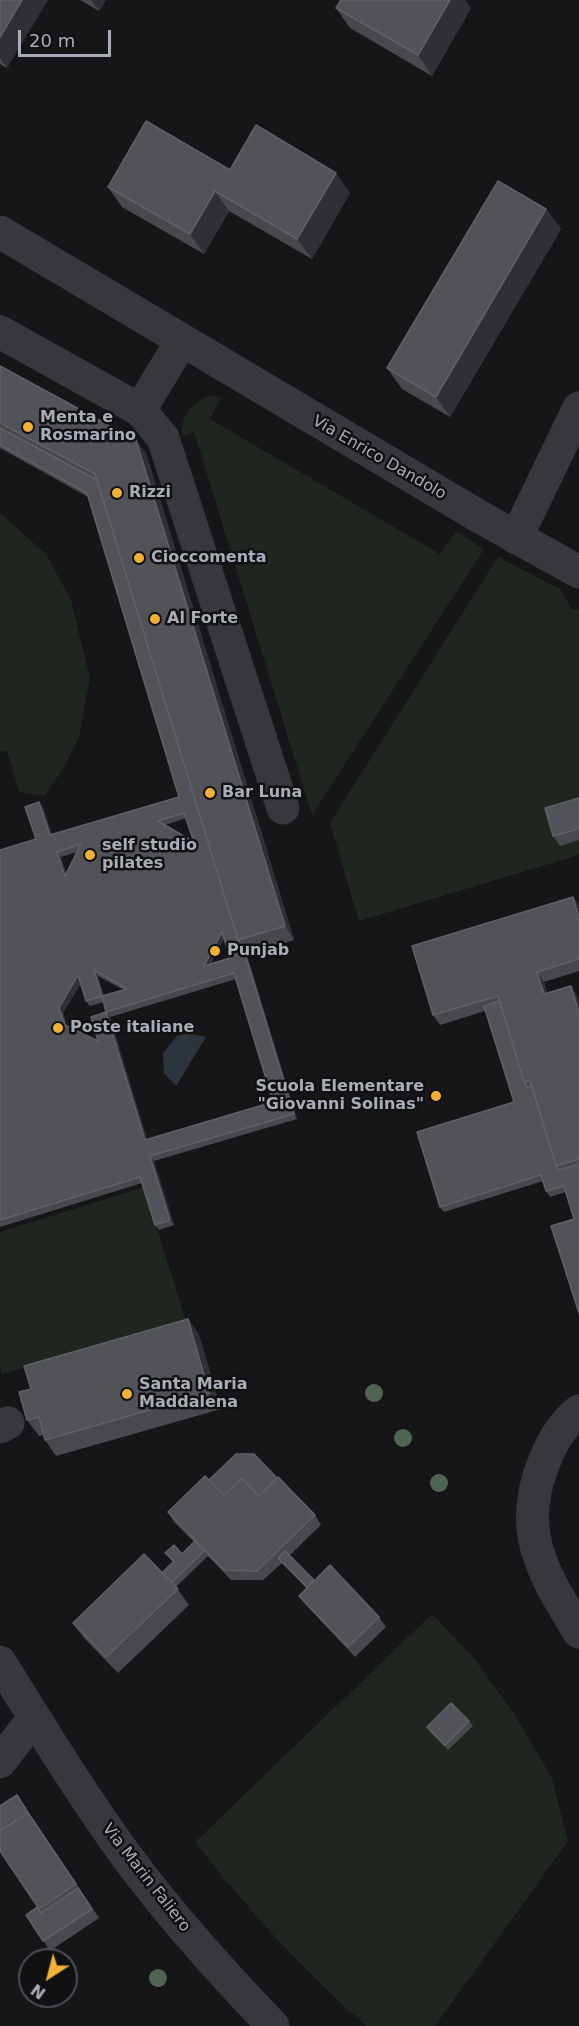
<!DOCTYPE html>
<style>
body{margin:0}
#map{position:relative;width:579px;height:2026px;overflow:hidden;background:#161618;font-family:"DejaVu Sans",sans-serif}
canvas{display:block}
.north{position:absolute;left:18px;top:1948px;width:60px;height:60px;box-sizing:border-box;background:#111113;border:2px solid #4d4f55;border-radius:50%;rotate:216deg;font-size:16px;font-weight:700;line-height:24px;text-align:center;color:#a8adb8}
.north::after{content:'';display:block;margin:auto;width:21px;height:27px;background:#f2b134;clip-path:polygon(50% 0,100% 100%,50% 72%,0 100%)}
.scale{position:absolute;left:18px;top:30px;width:93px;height:27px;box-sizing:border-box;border:3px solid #a8adb8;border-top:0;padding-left:8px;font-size:18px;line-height:21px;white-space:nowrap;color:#a8adb8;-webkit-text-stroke:4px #111113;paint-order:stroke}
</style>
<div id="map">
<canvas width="579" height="2026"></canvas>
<div class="north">N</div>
<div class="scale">20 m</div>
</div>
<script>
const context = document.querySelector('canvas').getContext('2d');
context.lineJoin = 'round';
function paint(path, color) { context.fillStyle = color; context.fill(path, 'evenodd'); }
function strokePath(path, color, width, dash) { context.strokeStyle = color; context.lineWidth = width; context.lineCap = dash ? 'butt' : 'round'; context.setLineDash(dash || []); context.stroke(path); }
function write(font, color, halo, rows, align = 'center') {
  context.font = font + ' "DejaVu Sans",sans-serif'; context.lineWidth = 5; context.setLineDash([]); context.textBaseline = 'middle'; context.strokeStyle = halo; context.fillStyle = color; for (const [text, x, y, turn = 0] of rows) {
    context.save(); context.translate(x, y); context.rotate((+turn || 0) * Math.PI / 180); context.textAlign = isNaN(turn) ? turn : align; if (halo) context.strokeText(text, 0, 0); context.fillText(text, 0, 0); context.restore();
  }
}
const green = new Path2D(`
 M208,396L221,397L210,419L440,554L456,531L484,549L312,815L194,432L182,436C181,415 190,405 208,396Z
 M0,513L46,554L71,600L90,678L79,737L63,769L44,796L19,792L7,750L0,752Z
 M498,557L560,589L572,609H579V855L359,921L330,823Z
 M144,1187L187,1324L2,1374L0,1366V1232Z
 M432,1614L473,1657L513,1712L552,1778L568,1841L435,2026H366C304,1971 246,1908 195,1842Z`);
const water = new Path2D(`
 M187,1033L206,1037L176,1086L164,1073L163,1053L177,1036Z`);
const minor = new Path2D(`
 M0,232L480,517L579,572
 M0,332L140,410L163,438L283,808
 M140,410L181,342
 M516,538L579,408
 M579,1411C564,1423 552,1442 545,1460C515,1530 543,1573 579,1632
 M0,1427L8,1423
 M0,1662C41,1728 81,1794 127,1857C171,1916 222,1973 273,2026
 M0,1762L34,1718`);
const trees = [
 [374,1393],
 [403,1438],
 [439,1483],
 [158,1978]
];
const wall = new Path2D(`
 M0,0L7,68L0,64Z
 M80,0H106L99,11Z
 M336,8H471L432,76L350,28Z
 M230,170L350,193L312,259L229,211L204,254L122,207L108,187Z
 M546,209L561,229L450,417L402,389L387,368Z
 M0,366L146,453L294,940L247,954L246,952L297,1119L154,1161L174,1225L159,1230L155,1225L142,1183L0,1227V850L36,839L43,807L52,835L179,797L88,497L0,448ZM186,818L194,842L165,825ZM77,852L66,873L61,857ZM224,939L230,958L211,963ZM98,976L124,990L104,996ZM236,979L273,1102L147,1140L110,1017ZM81,983L86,1001L90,1006L104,1002L106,1012L98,1041L67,1026L63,1013Z
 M579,798V840L560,846L553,836Z
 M573,897L579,906V971L544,982L547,993L577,996L579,1001V1313L574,1219L565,1192L550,1197L546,1191L543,1181L444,1212L440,1207L514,1102L485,1011L440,1025L433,1015Z
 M188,1319L199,1335L221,1409L56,1456L45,1440L44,1435L39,1436L27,1420L31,1389Z
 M209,1480L315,1515L321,1525L290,1555L314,1580L379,1617L386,1627L355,1657L306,1605L299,1596L306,1588L282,1563L263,1580H231L208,1556L176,1587L189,1605L118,1673L84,1638L73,1623L162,1573L173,1562L165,1553L182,1554L194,1542L174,1522L168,1512Z
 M469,1721L473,1726L448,1750L430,1732L427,1727Z
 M24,1805L99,1918L50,1951L26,1915L37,1907Z`);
const shadedWall = new Path2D(`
 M22,0H48L7,68L0,58V37Z
 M91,0H106L99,11Z
 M450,0H465L471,8L432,76L418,55Z
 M336,173L350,193L312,259L297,239Z
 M215,191L229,211L204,254L190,234Z
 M546,209L561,229L450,417L436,397Z
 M136,440L146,453L294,940L285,926Z
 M39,802L43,807L54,841L50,835Z
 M57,852L61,857L68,881L65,876Z
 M573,897L579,906V918Z
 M222,932L225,937L207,971L204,966Z
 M243,947L246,952L297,1119L294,1114Z
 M94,970L98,976L106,1002L102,996Z
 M537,972L544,982L551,1004L544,994Z
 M78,975L82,980L63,1013L68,1030L65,1025L59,1008Z
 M571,986L577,996L579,1001V1013Z
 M106,1012L110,1017L149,1145L145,1140Z
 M150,1156L154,1161L174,1225L170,1220Z
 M188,1319L199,1335L221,1409L209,1393Z`);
const building = new Path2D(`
 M0,0H22L0,37Z
 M341,0H450L418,55L336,8Z
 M146,121L230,170L256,125L336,173L297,239L215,191L190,234L108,187Z
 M498,181L546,209L436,397L387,368Z
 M0,366L136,440L285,926L238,940L95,474L0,423Z
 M0,428L97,480L238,940L243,947L294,1114L150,1156L170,1220L155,1225L140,1177L0,1220V850L36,839L25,807L39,802L50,835L179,797L87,493L0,445ZM184,813L194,842L158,821ZM81,844L65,876L57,852ZM222,932L230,958L204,966ZM94,970L127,989L102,996ZM234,973L273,1102L145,1140L106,1012ZM78,975L86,1001L102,996L106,1012L91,1017L98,1041L65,1025L59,1008Z
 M579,798V829L553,836L545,808Z
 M573,897L579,918V959L537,972L544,994L571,986L579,1013V1159L556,1166L530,1081L524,1082L498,996L433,1015L412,946Z
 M500,1001L524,1082L527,1087L532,1086L556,1166L559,1170L579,1164V1313L551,1226L574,1219L564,1186L546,1191L541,1175L440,1207L417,1132L514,1102L484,1006Z
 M188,1319L209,1393L45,1440L39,1417L27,1420L19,1392L31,1389L24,1366Z
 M236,1454H254L277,1478L259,1496L242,1478L224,1495L209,1480Z
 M205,1476L224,1495L242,1478L259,1496L278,1477L315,1515L257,1571L224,1570L168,1512Z
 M195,1541L204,1551L172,1582L162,1573L174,1561L165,1553L174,1545L182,1554Z
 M285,1551L314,1580L307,1587L278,1558Z
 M144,1554L178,1589L106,1657L73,1623Z
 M330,1565L379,1617L348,1647L299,1596Z
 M451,1703L469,1721L445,1745L427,1727Z
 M17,1795L30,1816L28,1813L0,1831V1806Z
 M28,1813L76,1884L39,1909L0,1851V1831Z
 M78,1888L92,1909L43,1941L26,1915L37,1907L41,1913Z`);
const markers = [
 [28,427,6,"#f2b134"],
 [117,493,6,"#f2b134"],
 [139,558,6,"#f2b134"],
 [155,619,6,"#f2b134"],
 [210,793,6,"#f2b134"],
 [90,855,6,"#f2b134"],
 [215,951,6,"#f2b134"],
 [58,1028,6,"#f2b134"],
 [436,1096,6,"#f2b134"],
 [127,1394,6,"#f2b134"]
];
const poiNames = [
 ["Menta e",40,418],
 ["Rosmarino",40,436],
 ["Rizzi",129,493],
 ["Cioccomenta",151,558],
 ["Al Forte",167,619],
 ["Bar Luna",222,793],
 ["self studio",102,846],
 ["pilates",102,864],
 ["Punjab",227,951],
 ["Poste italiane",70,1028],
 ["Scuola Elementare",424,1087,"right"],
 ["\"Giovanni Solinas\"",424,1105,"right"],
 ["Santa Maria",139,1385],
 ["Maddalena",139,1403]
];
const streetNames = [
 ["Via Enrico Dandolo",379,458,30],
 ["Via Marin Faliero",146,1878,52]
];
paint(green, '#1e261f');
paint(water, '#2c353c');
strokePath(minor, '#37383d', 33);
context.fillStyle = '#506452';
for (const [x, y] of trees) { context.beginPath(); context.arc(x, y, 9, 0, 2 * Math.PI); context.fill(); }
paint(wall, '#47494d');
paint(shadedWall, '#2f3033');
paint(building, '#525359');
strokePath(building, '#5f6168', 1.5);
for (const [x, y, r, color] of markers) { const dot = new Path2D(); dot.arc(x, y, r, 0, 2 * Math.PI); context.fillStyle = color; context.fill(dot); strokePath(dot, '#111113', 2); }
write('bold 16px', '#a8adb8', '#111113', poiNames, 'left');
write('16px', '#a8adb8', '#111113', streetNames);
</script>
